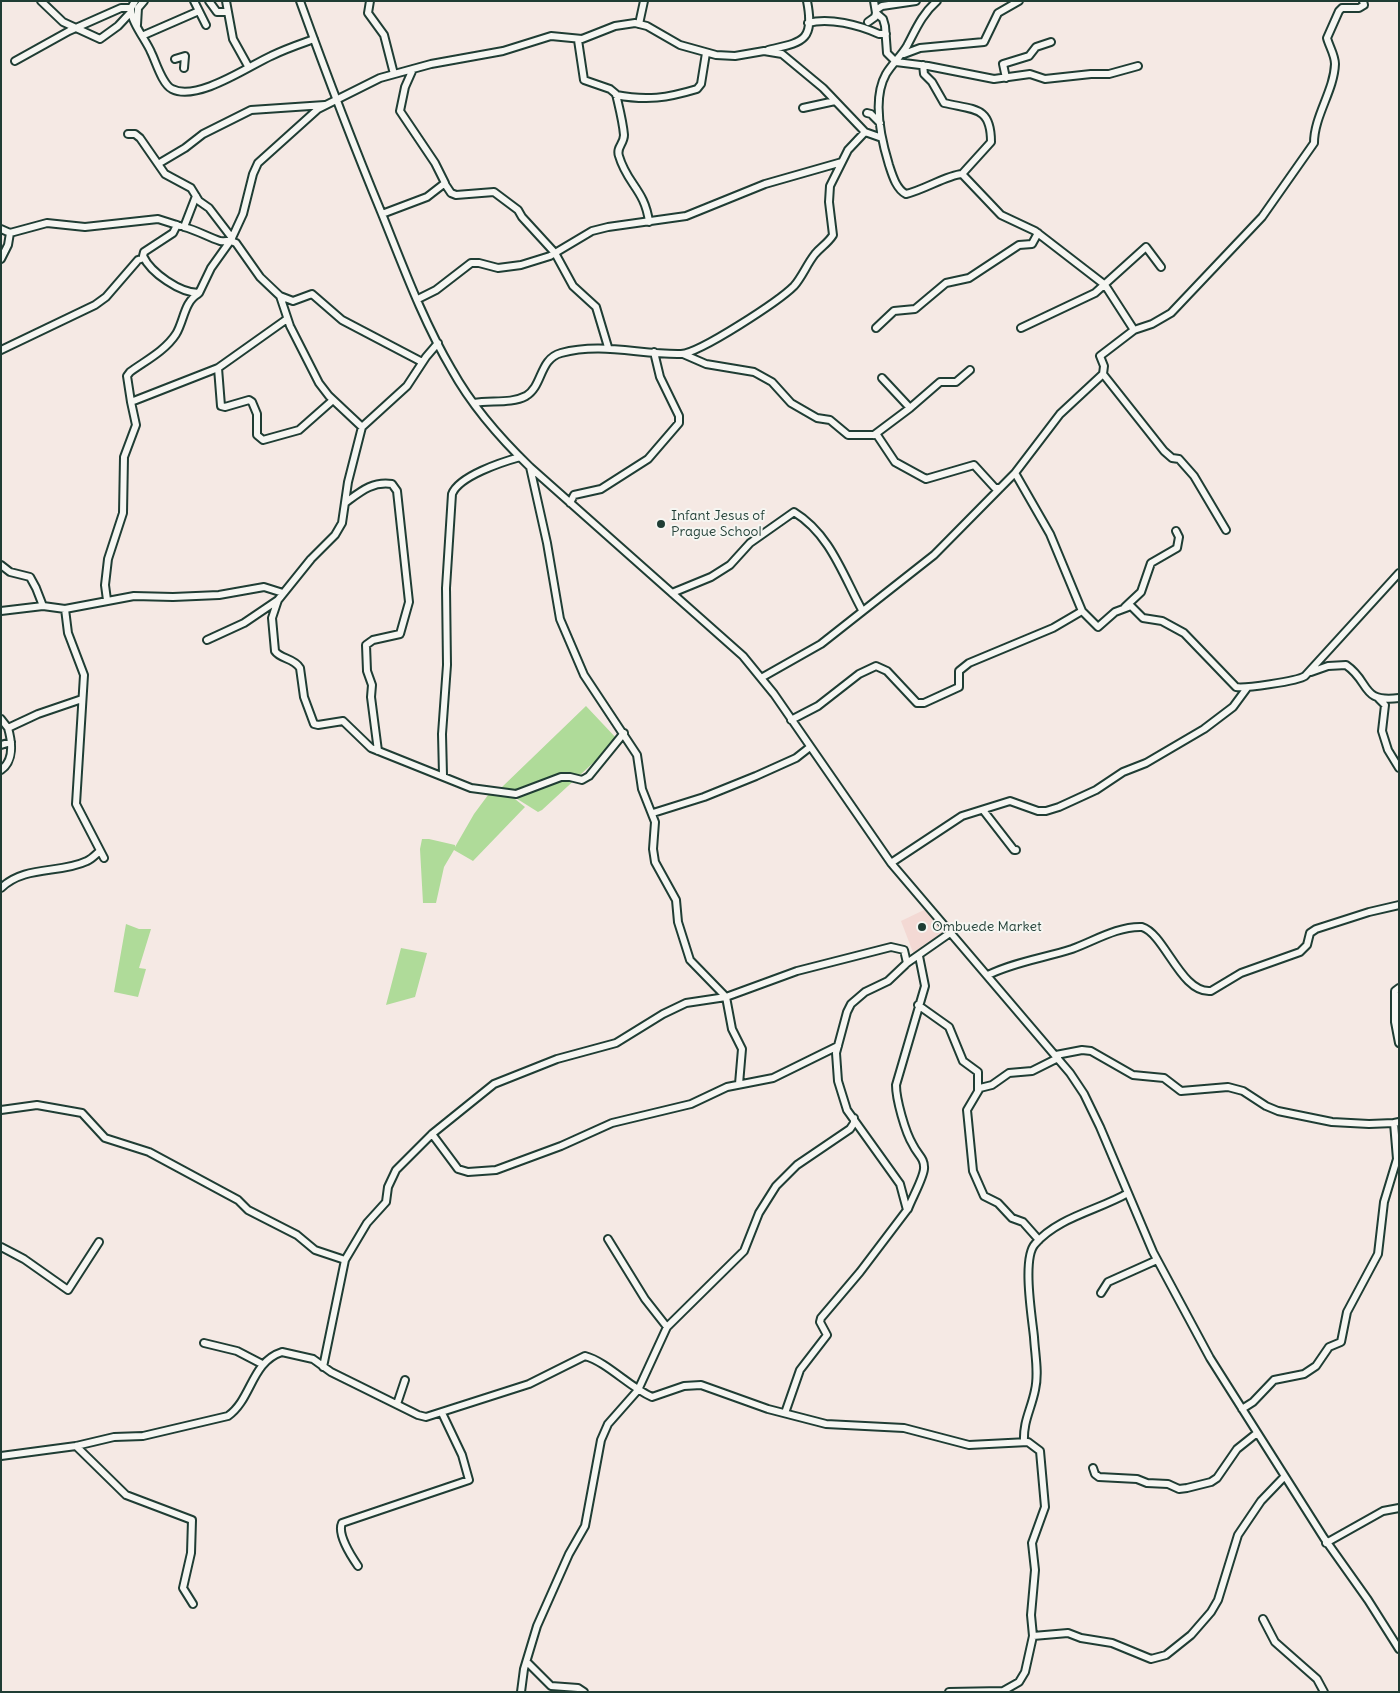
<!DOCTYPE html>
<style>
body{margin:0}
#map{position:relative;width:1400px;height:1693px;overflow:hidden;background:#f5e9e4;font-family:Delius,sans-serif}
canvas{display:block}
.frame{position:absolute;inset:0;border:2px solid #1f3d34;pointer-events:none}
</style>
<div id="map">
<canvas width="1400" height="1693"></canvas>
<div class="frame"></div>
</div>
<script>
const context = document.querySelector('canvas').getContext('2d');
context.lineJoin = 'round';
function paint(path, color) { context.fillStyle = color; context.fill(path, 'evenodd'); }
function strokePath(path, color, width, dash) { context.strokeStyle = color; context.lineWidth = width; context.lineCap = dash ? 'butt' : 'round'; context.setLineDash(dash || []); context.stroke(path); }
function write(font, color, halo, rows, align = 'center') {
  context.font = font + ' Delius,sans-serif'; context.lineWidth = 4; context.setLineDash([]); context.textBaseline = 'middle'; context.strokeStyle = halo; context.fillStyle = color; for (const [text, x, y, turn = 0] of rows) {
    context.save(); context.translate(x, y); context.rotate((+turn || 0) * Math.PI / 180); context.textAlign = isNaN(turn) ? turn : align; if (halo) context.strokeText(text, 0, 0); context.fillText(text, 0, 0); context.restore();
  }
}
const built = new Path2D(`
 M926,909L946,934L914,955L901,921Z`);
const green = new Path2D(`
 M586,706L618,740L542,810L538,812L503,790L502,787Z
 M491,791L510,795L525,807L473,861L454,850L444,867L436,903H423L420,849L422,839H429L455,845V847L474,814Z
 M126,924L139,929H151L139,968L146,969L138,997L114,992Z
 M401,948L427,953L415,997L386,1005Z`);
const minor = new Path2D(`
 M41,1L63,22L100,39L118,26L131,12
 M135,1L131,8C130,21 146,40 151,52C156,62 162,84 172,89C197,102 249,66 271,56C285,49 300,44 314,39
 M194,1L206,25
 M209,1L217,12H228
 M226,1L233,39L248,66
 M300,1C326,73 353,144 382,214C403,266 423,321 452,370C472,406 501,439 530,467L743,656L774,694L891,863L1070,1073L1084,1094L1100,1127L1153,1252L1210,1358L1324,1538L1368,1600L1399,1649
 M370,1L368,13L384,35L394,74
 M874,1L876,13L883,19L885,26L887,53L896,62L928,66L994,79L1030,74L1045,79L1091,74H1109L1138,66
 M937,1C922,14 916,29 907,46C901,56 892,64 886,74C872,99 881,139 889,165C892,174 896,189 906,194C924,190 947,175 962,174L1001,215L1035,231L1105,285L1134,330
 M876,10L882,6L916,1
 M868,22L875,17L876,13
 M808,23C829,17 859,25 879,34H886
 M639,24L644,1
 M137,25L138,8L144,1
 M144,35L199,11
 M578,40L584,80L610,89L616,94C619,107 623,122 624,135C624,144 616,147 619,156C627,184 645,190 649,222
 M768,50C802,42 815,42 807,1
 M904,54L920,48L984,42L998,13L1019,1
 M175,59L185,56L184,68
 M15,61L69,31L121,8H131
 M923,65L924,74L932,82L944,103C974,110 991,106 991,142L962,174
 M1006,78L1003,64L1029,56L1036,47L1051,42
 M616,95C647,101 667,98 697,89L701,84L706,53
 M803,108L835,101
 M867,113L871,114L880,123
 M128,134H135L140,138L165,174L191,188L199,201L209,208L232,238
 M158,164L185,148L203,134L251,110L325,105
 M445,184L451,193L456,195L494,192L518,210L522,217L555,253L573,286L596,307L608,347
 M196,196L184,227C196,230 208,237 220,241C227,242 230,239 236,243L260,277L280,296L290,326L319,383L329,396L362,427
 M382,214L427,197L445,183L435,163L400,111L405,87L413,69
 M177,225L173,233L144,252L143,256C151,273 180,293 199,293L211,268L231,240L243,214L253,174L258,163L318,109L380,78L431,64L503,51L551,36L582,39L615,26L635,23L647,26L680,45L716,55L735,56L764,51L782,54L823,88L865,132
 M1,229L10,233L8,245L1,259
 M10,233L47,223L85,227L158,219L180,226
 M280,296L293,301L312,294L342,320L422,362
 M418,299L436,290L471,263H479L498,268L521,265L550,256L592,231L608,227L686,216L765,184L842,162
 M876,328L894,311L915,309L946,283L969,278L1019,245L1032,244L1038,233
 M1021,328L1095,293L1146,247L1161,267
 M1,350L95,305L106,297L138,260L144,258
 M683,354L706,364L754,372L772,382L791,403L817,418L830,420L848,435H877L895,462L926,479L974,465L995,488H1000
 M218,368L221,406L225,407L249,400L252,402L257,414V435L263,440L299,430L333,400
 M1103,374L1164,451L1172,458L1179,459L1194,476L1226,530
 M882,378L910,408
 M131,402L127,376L130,372C145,361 165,351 176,334C184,321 184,302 198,294
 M474,403C491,400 511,404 526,396C543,386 539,359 561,353C602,342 640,355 681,354C700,353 779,301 794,286C802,277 807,264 815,254C821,247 828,243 833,235L829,202L830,186L848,150L865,132L882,138
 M874,435L910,408L940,382H956L970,370
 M530,467L547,543L560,619L584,675L637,755L642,789L655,822L653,849L655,862L676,900L678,922L690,960L726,997L732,1029L742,1049L739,1084
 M1015,473L1050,534L1082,611L1098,627L1115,612L1131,606L1143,618L1162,621L1184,633L1236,687C1243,689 1298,681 1305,676L1399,573
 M345,503C360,492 372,481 392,484L397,491L409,602L400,634L373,640L366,645L367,671L372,685L371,697L378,751
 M570,503L574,495L601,489L648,459L679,423V416L660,377L654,352
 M1,565L10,572L30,577L36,588L43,606
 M672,593L711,577L730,565L750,543L794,512C830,534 843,575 862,610
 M107,600L105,585L108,559L123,513L124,457L136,425L131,402L218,368L287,319
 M278,600L272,618L275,651C280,659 294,658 300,668L304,697L314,724L318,725L343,721L371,748L471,788L516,794L561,777H570L582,780L589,776L624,733
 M1125,607L1141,592L1151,563L1177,548L1179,537L1176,531
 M65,609L68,633L84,675L76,804L104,858
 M1,611L43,606L65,609L134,596L173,597L219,595L264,587L283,593
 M207,640L244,623L278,600L311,559L335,535L342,523L348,482L362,427L407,386L426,357L438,343
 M1311,672L1328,666L1346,665C1371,682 1360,703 1399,698
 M761,678L821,644L934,555L1015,473L1060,414L1103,374L1104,366L1100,356L1134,330L1152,324L1171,313L1262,217L1314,143C1314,116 1334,91 1335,64C1335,55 1329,46 1327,38L1339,11L1342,8H1359L1364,5L1363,1
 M1379,699L1385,705L1382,731L1388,750L1399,768
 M1,719L8,728L38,714L82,699
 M791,720L818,706L859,674L876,666L887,671L917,703H924L959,687V671L969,663L1053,628L1082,611
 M1,745L11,742
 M1,770C14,761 12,742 8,728
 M443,775L442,734L447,665L446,588L452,494C459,476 502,462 520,457
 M983,810L1014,850H1016
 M653,813L704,797L756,776L796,758L810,747
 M891,863L962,816L1010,801L1038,811H1046L1059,807L1096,790L1123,772L1146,763L1204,729L1233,707L1247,688
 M1,888C25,865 60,874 87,861C92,859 96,854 100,851
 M988,975C1014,962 1044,958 1072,949C1094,941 1118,926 1142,927C1165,934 1181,994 1211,991L1241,973L1300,952L1307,945L1310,933L1316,929L1369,912L1399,905
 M1399,988L1395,991V1022L1399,1043
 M918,1005L949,1027L963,1061L978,1072V1090
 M1056,1055L1082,1050L1091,1051L1133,1075L1164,1078L1181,1091L1228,1087L1243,1091L1266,1106L1278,1111L1332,1122L1369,1124L1394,1123
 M1,1110L37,1105L82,1113L105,1138L149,1152L238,1200L248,1210L297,1235L315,1250L345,1260
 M432,1134L458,1169L468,1172L496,1170L561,1146L612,1123L691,1104L727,1087L773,1078L838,1046
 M908,1209C912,1198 923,1179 924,1169C925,1158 917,1154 913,1145C905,1132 896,1099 896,1085L925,986L919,956
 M608,1239L645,1299L667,1327
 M1039,1240L1023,1222L1012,1218L998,1203L984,1196L973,1171L967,1110L980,1088L992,1085L1009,1073L1032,1071L1058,1058
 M1,1247L24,1259L68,1290L99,1242
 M1101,1293L1108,1282L1157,1260
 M204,1343L237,1351L262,1364
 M323,1367L345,1260L367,1223L386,1202L388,1187L396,1170L432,1134L494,1084L557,1059L616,1043L663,1014L686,1003L726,997L797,971L891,947L904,950L907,963
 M397,1404L405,1380
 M1242,1409L1253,1402L1274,1380L1304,1374L1316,1366L1329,1347L1341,1342L1347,1312L1378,1254L1384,1202L1397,1159L1394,1123L1399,1122
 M785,1413L800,1370L827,1335L820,1322L821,1318L860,1272L907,1210L900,1184L847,1110L838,1081L836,1053L847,1012L851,1004L865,992L888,981L907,963L950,933
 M1024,1442C1023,1421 1031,1410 1035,1390C1039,1373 1035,1355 1034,1337C1032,1317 1022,1258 1035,1244C1058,1217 1099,1210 1128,1193
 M76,1446L126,1495L192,1520L191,1553L183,1588L193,1604
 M1,1456L76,1446L114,1437L143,1436L228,1416C252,1399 251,1362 282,1352L313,1359L331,1372L418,1415L426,1417L529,1384L585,1356C607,1362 629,1387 652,1397L684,1386L701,1385L768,1409L826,1424L904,1428L969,1445L1028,1442L1040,1451L1045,1507L1032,1543L1035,1570L1031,1615L1033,1636L1025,1672L1019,1682L1003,1691L949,1692
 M1093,1468L1095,1474L1099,1477L1137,1479L1147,1483L1168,1484L1179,1489L1187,1488L1211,1482L1217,1478L1237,1449L1257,1433
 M1326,1543L1383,1511L1399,1508
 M358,1566C351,1556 337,1534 342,1523L469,1480L462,1455L442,1413
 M1263,1619L1275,1642L1317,1679L1324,1692
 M1033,1636L1068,1633L1081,1638L1112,1643L1151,1659L1166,1655L1191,1635L1211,1612L1218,1600L1238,1535L1261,1501L1284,1477
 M527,1662L551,1686L578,1688L584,1692
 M521,1692L524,1669L537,1626L569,1554L585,1526L601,1440L608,1424L638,1390L667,1327L744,1251L759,1213L776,1186L797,1165L850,1129L854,1123V1118`);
const markers = [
 [661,524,5,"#1f3d34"],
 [922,927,5,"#1f3d34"]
];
const poiNames = [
 ["Infant Jesus of",671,516],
 ["Prague School",671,532],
 ["Ombuede Market",932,927]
];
paint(built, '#f3d9d4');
paint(green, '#afdb99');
strokePath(minor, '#1f3d34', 10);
strokePath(minor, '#f6f6f2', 6);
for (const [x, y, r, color] of markers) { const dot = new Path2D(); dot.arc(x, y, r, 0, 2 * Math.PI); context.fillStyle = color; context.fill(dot); strokePath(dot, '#f6f6f2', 2); }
write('14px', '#1f3d34', '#f6f6f2', poiNames, 'left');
</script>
